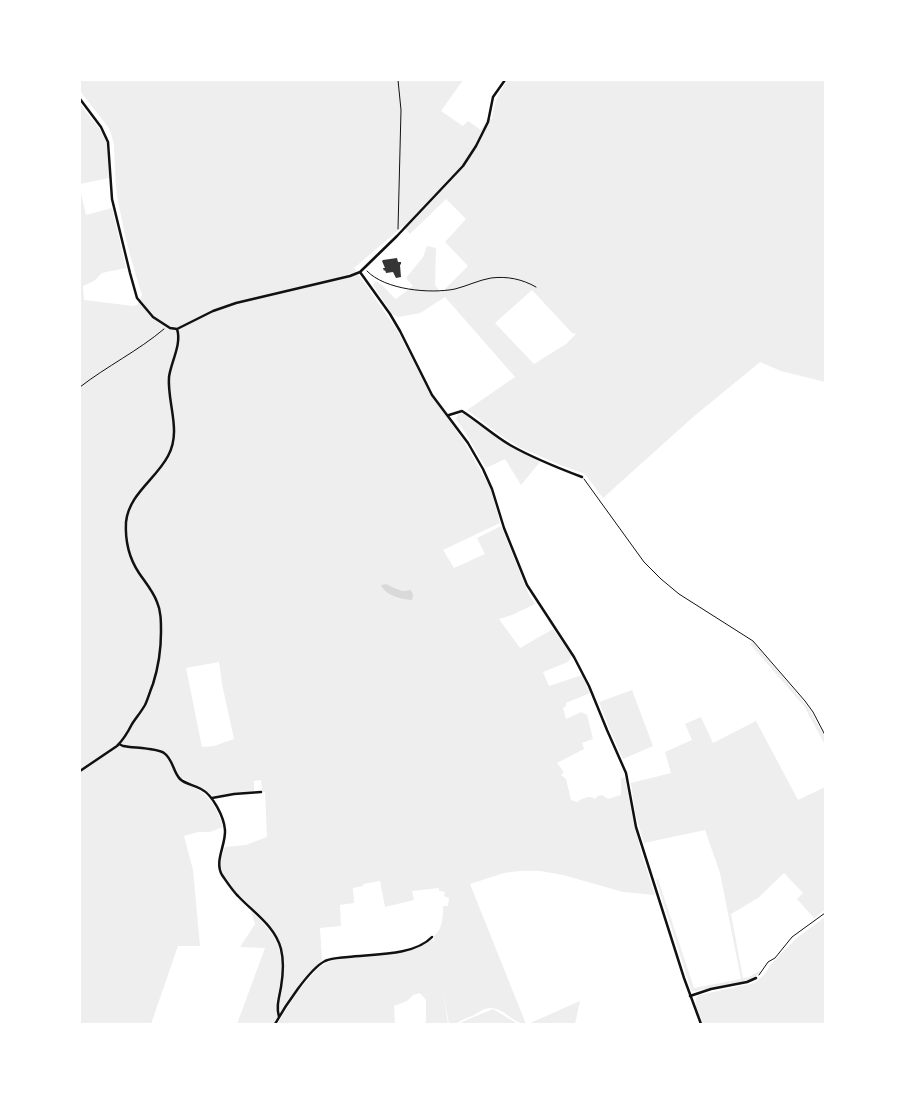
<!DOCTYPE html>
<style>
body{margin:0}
#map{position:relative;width:905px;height:1104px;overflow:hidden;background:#fff;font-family:"Alegreya Sans",sans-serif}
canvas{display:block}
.frame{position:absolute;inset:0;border:81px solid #fff;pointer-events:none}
</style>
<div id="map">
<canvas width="905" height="1104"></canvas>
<div class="frame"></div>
</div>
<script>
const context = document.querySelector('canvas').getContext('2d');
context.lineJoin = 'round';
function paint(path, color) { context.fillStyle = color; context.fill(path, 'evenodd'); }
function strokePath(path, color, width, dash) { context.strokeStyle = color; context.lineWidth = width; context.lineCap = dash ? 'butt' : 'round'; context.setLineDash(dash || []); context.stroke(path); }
const green = new Path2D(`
 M80,80H463L441,111L463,126L468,121L481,130L487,119H492C494,102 498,94 508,80H825V382L781,371L760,362L692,418L603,498L585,474L558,464L521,448L503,437L467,410L515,377L445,297L420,313L398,317L392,314L373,285L375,281C384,284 389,294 396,299L413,286L406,278L423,257L427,246L436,248L435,285L441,293L468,266L445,242L466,219L446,199L410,234L403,226L354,268L397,330L430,393L463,440L491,489L500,523L443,550L454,568L485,554L477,538L501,526L529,595L535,604L512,615L499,619L520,648L553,629L571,655V657L568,662L543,672L549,686L582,675L590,693L566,703V706L563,708L566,719L581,712L587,715L593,739L582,743L584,749L557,763L564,772L561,775L566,779L571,800L577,802C583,798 589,795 595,799L598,796L602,795L608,799L621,795V778H625L632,815L642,855L655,895L623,892L563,875L541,871H519L504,873L470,884L526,1024C511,1023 501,1003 485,1009C481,1010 478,1013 474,1015C468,1018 462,1019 456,1024H449L443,992L448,1024H425L426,1020V1000L420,993L413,995L407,1001L394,1006L395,1024H277L297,992L318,968L324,964L335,959L407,952L415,949L432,939L434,942V936C443,928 443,918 443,906H448L449,898L444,896L445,892L439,891V888L412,891L414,900L385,907L380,881L363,884V886L353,888L354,903L340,905L341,926L320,928L322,960L303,980L275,1024H237L265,948L240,947L255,924L251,911C271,931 283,941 281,972C281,982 278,993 276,1003H279C281,986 287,966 282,949C278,935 269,924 259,914C248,902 221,883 221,866C220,860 223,853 225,847L246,845L267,837L265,792H262L261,780L254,781V791L213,796C204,788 192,785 183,778L181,781C206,792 215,800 223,827L210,832H198L184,836L193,870L200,946H178L151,1024H80V189L86,215L112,208L126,268L102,273L94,281L83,286L84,300L133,306L137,305L142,295C133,267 125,239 120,211C115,190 115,167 114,145L111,133L108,127L80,91ZM532,290L572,333L576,334L566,344L534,364L495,323ZM386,584C388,586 400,591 403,591C406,591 408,590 411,590L412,592V599L402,598L390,594ZM219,662L222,684L234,739L214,746L202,747L186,668Z
 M80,104L104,135L107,144L109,178L80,184Z
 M462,413C474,417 484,428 495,436C509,445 524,454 540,462L521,485L505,459L486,468L465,432L456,419L458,415Z
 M753,641L808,707L825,737V745L804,706L750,644Z
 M632,690L653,746L623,759L610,730L599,702Z
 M701,717L713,743L756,721L798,800L825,787V910L814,918L797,899L803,893L784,873L758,898L731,914L743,978C751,978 754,973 760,971L761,972C749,985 713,987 696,991H692L691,989L656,880L658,879L694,988L741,979L720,873L705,830L644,843L635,812L631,783L671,773L665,752L692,740L685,724Z
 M825,917V1024H703C701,1018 692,1004 697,997C698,996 699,996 700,995L754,983L764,975L772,963L798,937Z
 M580,1001L575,1024H528Z
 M493,1009L518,1024H459L464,1021Z`);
const water = new Path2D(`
 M386,584C388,585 400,591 403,591C406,591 408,590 411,590L413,595L412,600C401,599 386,596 381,585Z`);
const building = new Path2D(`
 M397,258L398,262H401V264L400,265L401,277L396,278L393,272L386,273L385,270L384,271L383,268H385L382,261L383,260Z`);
const path = new Path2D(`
 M398,229L401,110L398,80
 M367,271C385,290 430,294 455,289C467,286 479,280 491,278C507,276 522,279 536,287
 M80,387C107,366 138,351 164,329
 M584,479L644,562L661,579L679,594L753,641L805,701L813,712L825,735
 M759,975L768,962L775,958L792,937L825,913`);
const minor = new Path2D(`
 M80,99L101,127L108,142L112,199L130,273L137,298L153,317L170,328L177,329
 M360,272L390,314L400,331L432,395L468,443L483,469L492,489L504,528L527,585L574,657L589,686L607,730L626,773L636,827L684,978L701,1024
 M177,329L213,311L236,303L350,276L360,272L397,236L463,166L476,146L488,122L493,97L505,80
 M449,415L462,411C479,422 493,435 510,445C533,458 558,468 582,477
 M119,744L123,746C133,748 157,748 164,753C173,759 173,772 180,779C185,784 194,785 201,789C213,795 224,817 225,830C226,845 214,861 222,875C227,882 232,890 238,896C254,913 275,926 281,949C284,961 283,975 281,987C279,998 276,1007 279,1017
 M80,771L117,746C123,740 128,732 132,724C136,718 141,712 145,705C148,699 150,691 153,684C159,665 161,651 161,632C161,621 161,611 157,602C153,591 145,582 139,573C129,558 125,540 126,522C129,494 156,479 168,456C182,431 167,403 169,377C171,362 182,344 177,329
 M212,798L234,794L261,792
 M690,996L711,989L747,982L756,978
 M275,1024C284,1008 309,969 325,961C332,958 340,958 348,957C373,954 414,956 432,937`);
paint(green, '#eee');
paint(water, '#d9d9d9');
paint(building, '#353535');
strokePath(path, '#111', 1);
strokePath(minor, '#111', 2.5);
</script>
